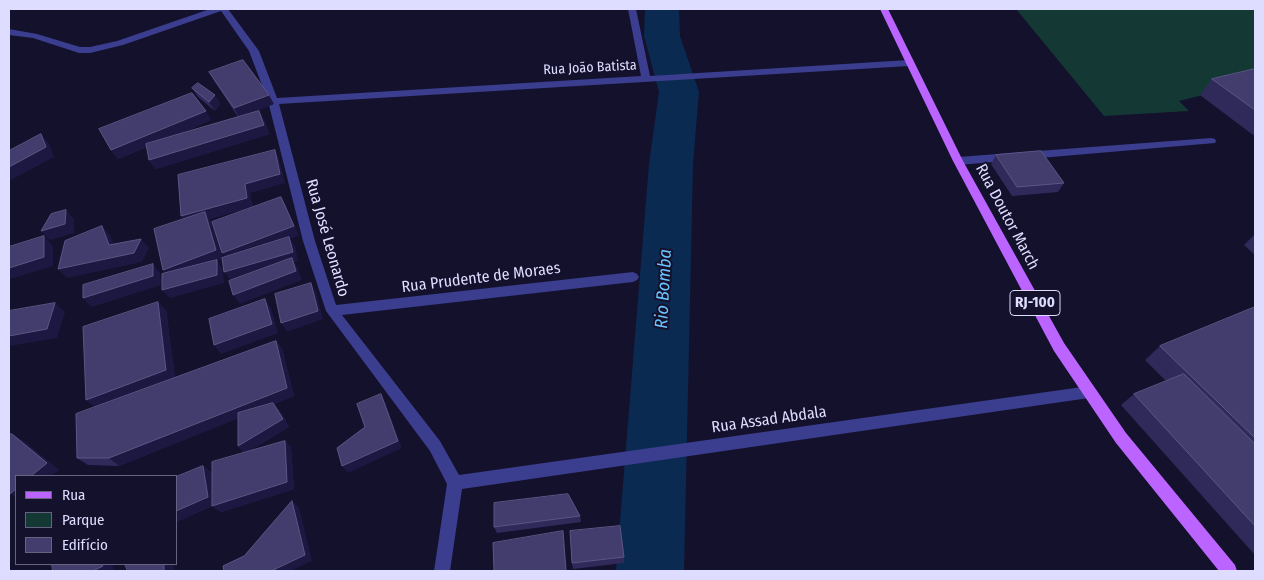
<!DOCTYPE html>
<meta charset="utf-8">
<style>
body{margin:0}
#map{position:relative;width:1264px;height:580px;overflow:hidden;background:#14112d;font-family:"Fira Sans Condensed",sans-serif}
canvas{display:block}
.frame{position:absolute;inset:0;border:10px solid #dfddff;pointer-events:none}
.legend{position:absolute;left:15px;top:475px;width:162px;height:90px;box-sizing:border-box;background:#14112d;border:1px solid #656381;margin:0;padding:6px 9px;list-style:none;font-size:15px;color:#dfddff}
.legend li{display:flex;align-items:center;gap:10px;height:25px}
.legend b{width:25px;border:1px solid #656381}
</style>
<div id="map">
<canvas width="1264" height="580"></canvas>
<div class="frame"></div>
<ul class="legend">
<li><b style="height:6px;background:#bb64ff"></b>Rua</li>
<li><b style="height:14px;background:#143834"></b>Parque</li>
<li><b style="height:14px;background:#433d6d"></b>Edifício</li>
</ul>
</div>
<script>
const context = document.querySelector('canvas').getContext('2d');
context.lineJoin = 'round';
function paint(path, color) { context.fillStyle = color; context.fill(path, 'evenodd'); }
function strokePath(path, color, width, dash) { context.strokeStyle = color; context.lineWidth = width; context.lineCap = dash ? 'butt' : 'round'; context.setLineDash(dash || []); context.stroke(path); }
function write(font, color, halo, rows, align = 'center') {
  context.font = font + ' "Fira Sans Condensed",sans-serif'; context.lineWidth = 4; context.setLineDash([]); context.textBaseline = 'middle'; context.strokeStyle = halo; context.fillStyle = color; for (const [text, x, y, turn = 0] of rows) {
    context.save(); context.translate(x, y); context.rotate((+turn || 0) * Math.PI / 180); context.textAlign = isNaN(turn) ? turn : align; if (halo) context.strokeText(text, 0, 0); context.fillText(text, 0, 0); context.restore();
  }
}
const green = new Path2D(`
 M1016,9H1255V82L1179,101L1189,111L1104,116Z`);
const river = new Path2D(`
 M645,9H679L680,36L699,92L693,164L684,571H616L649,164L659,92L644,36Z`);
const street = new Path2D(`
 M210,9H228L259,51L277,98L641,76L628,9H636L650,76L909,60L914,63L909,66L279,104L315,241L336,305L633,272L637,274L639,277L637,280L633,282L342,315L440,441L459,475L1089,386L1094,388L1096,392L1094,396L1089,398L462,489L450,571H434L447,484L430,451L326,311L303,241L268,101L249,51L221,11L123,45L90,53H79L33,38L9,35V29L37,34L80,47H90L117,41Z
 M1211,138L1215,139L1216,141L1215,143L958,165L953,161L958,157Z`);
const primary = new Path2D(`
 M880,9H888L963,161L1064,343L1126,433L1235,565L1237,571H1219L1116,443L1054,351L953,161Z`);
const wall = new Path2D(`
 M1255,69V134L1253,135L1200,95L1212,79Z
 M209,72L274,104L254,112L264,120L269,134L156,169L149,160L147,147L118,159L111,150L211,120L176,135L238,117L215,82Z
 M192,88L215,95L220,104L215,111L198,97Z
 M996,155L1064,183L1058,192L1012,196L991,164Z
 M1255,234V255L1244,245Z
 M1255,307V555L1121,405L1134,394L1166,381L1145,360L1160,346Z
 M166,310L175,378L276,341L282,349L294,396L274,404L280,411L289,427L249,451L285,441L291,448L294,489L221,512L212,506L176,522V477L203,466L212,473V477L244,453L238,446V418L119,466L88,465L77,458L95,407Z
 M580,516L581,522L497,533L494,527Z
 M624,557V563L573,569L572,563Z`);
const shadedWall = new Path2D(`
 M215,95L220,104L215,111L209,102Z
 M269,95L274,104L239,118L234,108Z
 M206,111L211,120L118,159L111,150Z
 M259,111L264,120L269,134L156,169L149,160Z
 M41,134L49,144L54,157L9,181V167Z
 M275,150L279,159L285,183L250,193L253,207L210,219L223,259L217,261L223,269L224,283L170,298L162,290L171,279L163,270L188,226L181,216L245,184Z
 M281,197L286,206L299,235L290,239L295,246L298,261L294,262L297,267L302,280L240,304L233,295L231,281L224,272L229,262L222,253Z
 M66,210L74,219V233L50,240L41,231Z
 M102,226L110,235L117,254L109,245Z
 M44,236L53,246V266L10,279H9V268Z
 M141,239L149,248L142,262L67,278L58,269Z
 M153,264L160,273L161,285L92,307L83,298Z
 M311,283L316,292L323,319L287,332L281,323Z
 M265,299L271,308L278,333L221,354L214,345Z
 M158,302L166,310L175,378L96,408L86,400Z
 M55,303L65,312L57,338L9,346V336Z
 M276,341L282,349L294,396L274,404L280,411L289,427L245,454L238,446L274,404L119,466L109,458Z
 M381,394L385,402L402,448L348,473L342,466L398,441Z
 M12,434L24,441L59,470L51,476H31Z
 M285,441L291,448L294,489L221,512L212,506L176,522V511L203,466L212,473L217,504Z
 M16,489V497L10,494Z
 M292,501L299,507L312,561L290,571H271Z
 M563,531L564,537L567,571H566Z
 M102,564H112L114,571H93Z
 M164,564H174V571H164Z`);
const building = new Path2D(`
 M243,60L269,95L234,108L209,72Z
 M1255,69V110L1212,79Z
 M198,83L215,95L209,102L192,88Z
 M192,93L206,111L111,150L99,129Z
 M259,111L264,125L149,160L146,144Z
 M41,134L46,147L9,167V151Z
 M275,150L280,174L245,184L247,198L181,216L178,175Z
 M1041,151L1064,183L1017,187L996,155Z
 M281,197L294,226L222,253L212,222Z
 M66,210L65,224L41,231L51,214Z
 M205,212L216,250L163,270L154,229Z
 M102,226L109,245L141,239L134,253L58,269L65,241Z
 M44,236V257L9,268V247Z
 M289,237L293,252L224,272L222,258Z
 M292,258L296,271L233,295L229,281Z
 M217,260V275L162,290V274Z
 M153,264V276L83,298V285Z
 M311,283L318,311L281,323L275,294Z
 M265,299L272,324L214,345L209,319Z
 M158,302L166,370L86,400L83,327Z
 M55,303L47,329L9,336V311Z
 M1255,307V438L1160,346Z
 M276,341L287,388L109,458H77L76,414Z
 M1184,374L1255,444V526L1134,394Z
 M381,394L398,441L342,466L337,448L365,427L357,404Z
 M273,403L283,419L238,446V413Z
 M9,434H12L47,463L31,476H16V489L10,494L9,492Z
 M285,441L287,482L212,506V462Z
 M203,466L208,497L176,511V477Z
 M568,494L580,516L494,527V503Z
 M292,501L305,555L271,571H224L223,566L244,556Z
 M620,526L624,557L572,563L570,531Z
 M563,531L566,571H494L493,543Z
 M52,564H102L103,566L93,571H53Z
 M125,564H164V571H128Z`);
const farStreetnames = [
 ["Rua João Batista",590,68,-3]
];
const shields = [
 [1035,303,50]
];
const shieldNames = [
 ["RJ-100",1035,303]
];
const streetNames = [
 ["Rua Doutor March",1007,217,62],
 ["Rua José Leonardo",327,238,74],
 ["Rua Prudente de Moraes",481,278,-7],
 ["Rua Assad Abdala",769,420,-8]
];
const waterNames = [
 ["Rio Bomba",664,289,-87]
];
paint(green, '#143834');
paint(river, '#0b2a52');
paint(street, '#3b3d8e');
paint(primary, '#bb64ff');
paint(wall, '#302a5b');
paint(shadedWall, '#1d1841');
paint(building, '#433d6d');
strokePath(building, '#5b5684', 1);
write('14px', '#dfddff', '#14112d', farStreetnames);
for (const [x, y, w] of shields) { const box = new Path2D(); box.roundRect(x - w / 2, y - 12.5, w, 25, 4); context.fillStyle = '#14112d'; context.fill(box); strokePath(box, '#dfddff', 1); }
write('bold 15px', '#dfddff', null, shieldNames);
write('16px', '#dfddff', '#14112d', streetNames);
write('italic 18px', '#6bc4ff', '#14112d', waterNames);
</script>
